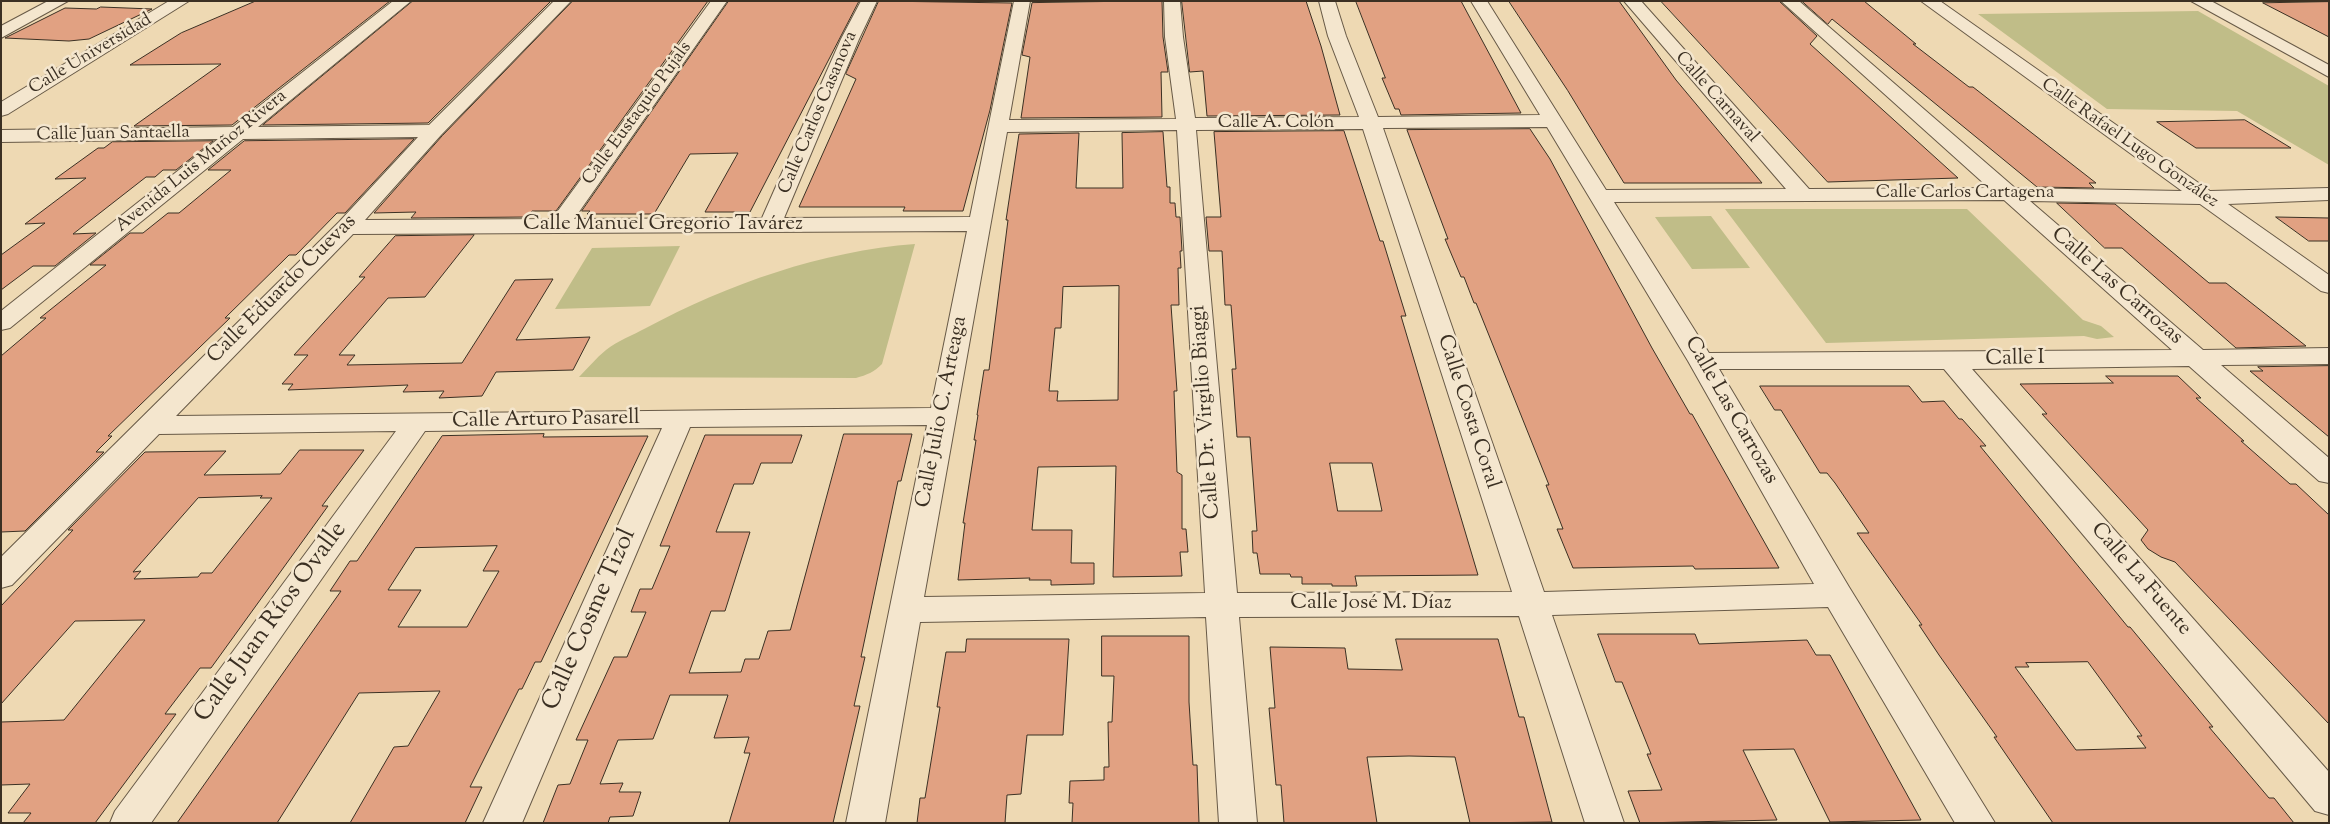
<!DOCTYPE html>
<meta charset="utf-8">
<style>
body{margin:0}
#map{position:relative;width:2330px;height:824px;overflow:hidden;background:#eed9b3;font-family:"Sorts Mill Goudy",serif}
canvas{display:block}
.frame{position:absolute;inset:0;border:2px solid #3b3023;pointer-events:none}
</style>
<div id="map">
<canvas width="2330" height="824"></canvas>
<div class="frame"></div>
</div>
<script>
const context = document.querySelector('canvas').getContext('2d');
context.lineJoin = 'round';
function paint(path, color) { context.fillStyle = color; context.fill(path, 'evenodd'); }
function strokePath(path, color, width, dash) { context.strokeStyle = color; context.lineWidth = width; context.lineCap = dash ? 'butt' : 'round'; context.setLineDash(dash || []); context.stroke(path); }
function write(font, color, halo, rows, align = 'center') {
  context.font = font + ' "Sorts Mill Goudy",serif'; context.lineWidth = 5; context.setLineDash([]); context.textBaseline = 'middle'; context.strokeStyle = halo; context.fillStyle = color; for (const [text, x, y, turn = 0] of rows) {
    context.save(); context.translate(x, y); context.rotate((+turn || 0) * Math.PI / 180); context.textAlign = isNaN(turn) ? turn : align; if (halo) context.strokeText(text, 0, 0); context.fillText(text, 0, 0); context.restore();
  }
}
const green = new Path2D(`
 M2198,11L2329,86V165L2237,111L2107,109L1978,14Z
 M1725,209H1967L2083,320L2101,326L2114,337L2097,339L2084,336L1826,343Z
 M1711,216L1750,268L1692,269L1655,217Z
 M915,244L882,364C874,372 867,375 856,378L579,377C588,368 596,358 606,350C617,341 633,335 646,328C728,284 822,251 915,244Z
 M680,246L650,306L555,309L592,248Z`);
const building = new Path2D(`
 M256,1H390L232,125L134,126L221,64L130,65L181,33Z
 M413,1H551L428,123L263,125Z
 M573,1H708L556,211H532L527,217L411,218L416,212L374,213L442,136Z
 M729,1H859L750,212H705L738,153L690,154L654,214H587L590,211H582Z
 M879,1L1012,3L990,110L963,211H903L905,207H799L856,79L846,74Z
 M1162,1L1163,37L1168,72H1161L1162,117L1021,118L1030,57L1022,55L1032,3Z
 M1182,1H1306L1321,46L1340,115L1207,116L1203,71L1190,72Z
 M1356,1H1461L1521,113L1401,115L1399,109H1395L1382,78H1385Z
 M1509,1H1619L1676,80L1762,183H1624L1568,91Z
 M1661,1H1779L1817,36L1810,44L1958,178L1828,182Z
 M1802,1H1864L1916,44H1913L1969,87H1973L2096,183H2089L2094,188L2037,187L1832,19L1828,24Z
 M2329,2V37L2263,3Z
 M101,7L152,9L89,39L69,41L5,38L65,8L96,9Z
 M2245,120L2291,148H2196L2157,122Z
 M1530,129L1550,159L1652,348L1690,414H1692L1779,568L1695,569L1693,566L1573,568L1557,529H1563L1546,485H1549L1476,303H1474L1464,277H1461L1445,239H1448L1407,130Z
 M1344,131L1380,241H1383L1406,316H1401L1478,575L1355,576L1357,586H1332V584H1302V577H1291L1290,574H1260L1257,553H1253L1252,531H1257L1250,437H1237L1232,369H1236L1231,305H1225L1222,251H1209L1206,217H1221L1214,132ZM1330,463H1372L1382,511H1338Z
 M1163,132L1167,187H1170V203H1175L1176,217H1180L1182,251H1180L1181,268H1178L1179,305H1171L1177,391H1174L1177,472L1182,475V529H1186L1188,552H1180L1182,576L1113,577L1116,466L1038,467L1032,530H1072L1071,563H1094V584L1051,585V580H1029L1030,578L958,580L965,523H963L976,440H974L978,415H977L984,370H989L1008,220H1006L1019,134L1079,133L1076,188H1123L1122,133ZM1119,286L1118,400L1057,401L1058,391H1049L1055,328H1061L1063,287Z
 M414,139L345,213H337L296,255H289L225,318H230L108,436H112L96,452H104L25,531L1,532V356L46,318H40L106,265H90L130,233H143L168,213H179L231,170H208L244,141Z
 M213,141L176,170H163L155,177H146L73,234L96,233L55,266H33L1,290V255L45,223L25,224L86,178L55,179L98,148H104L112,142Z
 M2057,203L2115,204L2209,283H2226L2306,346L2236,348L2122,248H2105Z
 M2276,217L2329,218V241H2309Z
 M474,235L425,297L388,298L339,355H355L347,365L462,363L515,280L553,279L516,340L590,337L573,370L496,372L482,396L439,398L444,391L403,392L408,385L288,390L293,384H282L308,355H294L365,277H359L395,236Z
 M2329,366V437L2250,371H2263L2258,367Z
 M2106,376H2178L2201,398H2196L2244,441H2241L2290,484H2296L2329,515V724L2175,562L2161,557L2148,549L2141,540L2148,530L2042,414H2047L2020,384L2113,383Z
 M1760,386H1909L1922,402L1944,401L1959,419H1962L1986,446H1980L2128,627H2130L2213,727H2209L2269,798H2274L2294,823H2053L1994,737H1997L1939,655L1919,625H1922L1857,533H1869L1835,483L1827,473H1820L1781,410H1775ZM2088,662L2142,736H2137L2146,748L2076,750L2015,667H2029L2026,663Z
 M544,434L543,437L648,436L541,662H535L522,689H519L470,787H482L465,823H350L394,747L408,746L440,691L359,693L277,823H177L341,591H330L350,561H357L442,436ZM497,546L483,571H499L467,627H398L421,590H388L415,548Z
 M844,434H912L901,481H898L861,657H865L854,706H860L833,823H729L750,753H744L749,737L714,738L728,695H670L653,739L618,740L600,784L623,783L619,792H641L633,816L610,817L608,823H543L558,785L570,784L588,740H576L614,657H627L646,612H631L640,589H652L670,546H660L705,435H802L792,463H761L753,484H734L716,532H750L725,611H711L689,673L741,672L745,659H759L768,631L790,630Z
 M300,450H364L322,506H328L211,668H200L165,714H176L95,823H23L31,813H8L30,784L1,785V722L64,720L145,620L75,621L1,704V606L73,530H68L145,452L226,451L204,475L280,474ZM262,496L260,498H272L212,573H201L198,577L134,579L141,571L133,572L198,498Z
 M1598,634H1695L1699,644L1807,640L1816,655H1830L1921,820L1830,822L1794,749L1743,750L1777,820L1640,823L1628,791L1662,790L1647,754H1651L1622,682H1616Z
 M1102,636H1189V702L1193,765H1197L1199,823H1072L1073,803H1069L1070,781L1104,780V767H1109L1108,722H1112L1114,676H1102Z
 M967,639H1069L1063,735H1027L1021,794L1007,795L1005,823H917L920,798H925L940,707H937L946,652H965Z
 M1396,639H1498L1519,717H1524L1552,822L1470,823L1455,757L1409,756L1367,757L1377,823H1284L1281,785H1276L1269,708H1275L1270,647L1345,648L1348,669L1402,670Z`);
const minor = new Path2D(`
 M48,1H68L1,38V26Z
 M169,1H189L8,114L1,116V102Z
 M393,1H411L258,127L429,125L554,1H571L441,135L365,220L552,219L711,1H727L574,219L762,218L841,39L861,1H877L859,39L784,218L970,217L1014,1H1030L1009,120L1176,119L1165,37L1164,1H1180L1183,37L1195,118L1359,117L1328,36L1319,1H1335L1346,36L1378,117L1540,115L1471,1H1487L1606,190L1786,189L1624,1H1641L1809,189L1989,188L1781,1H1799L2015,188L2182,191L1921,1H1940L2210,191L2329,188V200L2228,204L2329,275V293L2321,291L2200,204L2030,201L2203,350L2329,348V364L2221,365L2329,458V483L2319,481L2189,366L1972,369L2329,772V815L2315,811L1944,369H1719L1849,587L1995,823H1955L1828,607L1552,615L1624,823H1585L1519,616L1239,617L1257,823H1219L1206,617L920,622L885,823H846L927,425L690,427L522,823H483L662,428L425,431L151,823H110L115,811L396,431L159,434L12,585L1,588V557L339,222L418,137L243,139L10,328L1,330V311L218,139L1,142V130L233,127ZM1547,127L1688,361L1814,584L1544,592L1383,128ZM1363,129L1512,592L1237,593L1196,130ZM1177,130L1205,593L924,597L1007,132ZM2004,200L2172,350L1709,353L1614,202ZM967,231L931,408L176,416L353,234Z
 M2191,1H2211L2329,65V77Z`);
const farStreetnames = [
 ["Calle Universidad",91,55,-31],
 ["Calle Carnaval",1716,98,48],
 ["Calle Carlos Casanova",819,113,-67],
 ["Calle Eustaquio Pujals",638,114,-54],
 ["Calle A. Colón",1276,124],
 ["Calle Juan Santaella",113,135,-1],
 ["Calle Rafael Lugo González",2129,144,35],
 ["Avenida Luis Muñoz Rivera",202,162,-39],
 ["Calle Carlos Cartagena",1965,194]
];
const streetNames = [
 ["Calle Manuel Gregorio Tavárez",663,225],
 ["Calle Las Carrozas",2116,287,41],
 ["Calle Eduardo Cuevas",283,290,-45],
 ["Calle I",2015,360,-1],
 ["Calle Las Carrozas",1730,411,60],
 ["Calle Julio C. Arteaga",943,412,-79],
 ["Calle Dr. Virgilio Biaggi",1207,412,-94],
 ["Calle Costa Coral",1467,412,72],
 ["Calle Arturo Pasarell",546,421,-1],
 ["Calle La Fuente",2140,580,49],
 ["Calle José M. Díaz",1371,604]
];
const nearStreetnames = [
 ["Calle Cosme Tizol",591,620,-66],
 ["Calle Juan Ríos Ovalle",272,623,-54]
];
paint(green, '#c0bd88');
paint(building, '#e1a182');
strokePath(building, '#3b3023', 1);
strokePath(minor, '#685a47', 2);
paint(minor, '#f4e6ce');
write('18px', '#3b3023', '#f4e6ce', farStreetnames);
write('21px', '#3b3023', '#f4e6ce', streetNames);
write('25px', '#3b3023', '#f4e6ce', nearStreetnames);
</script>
